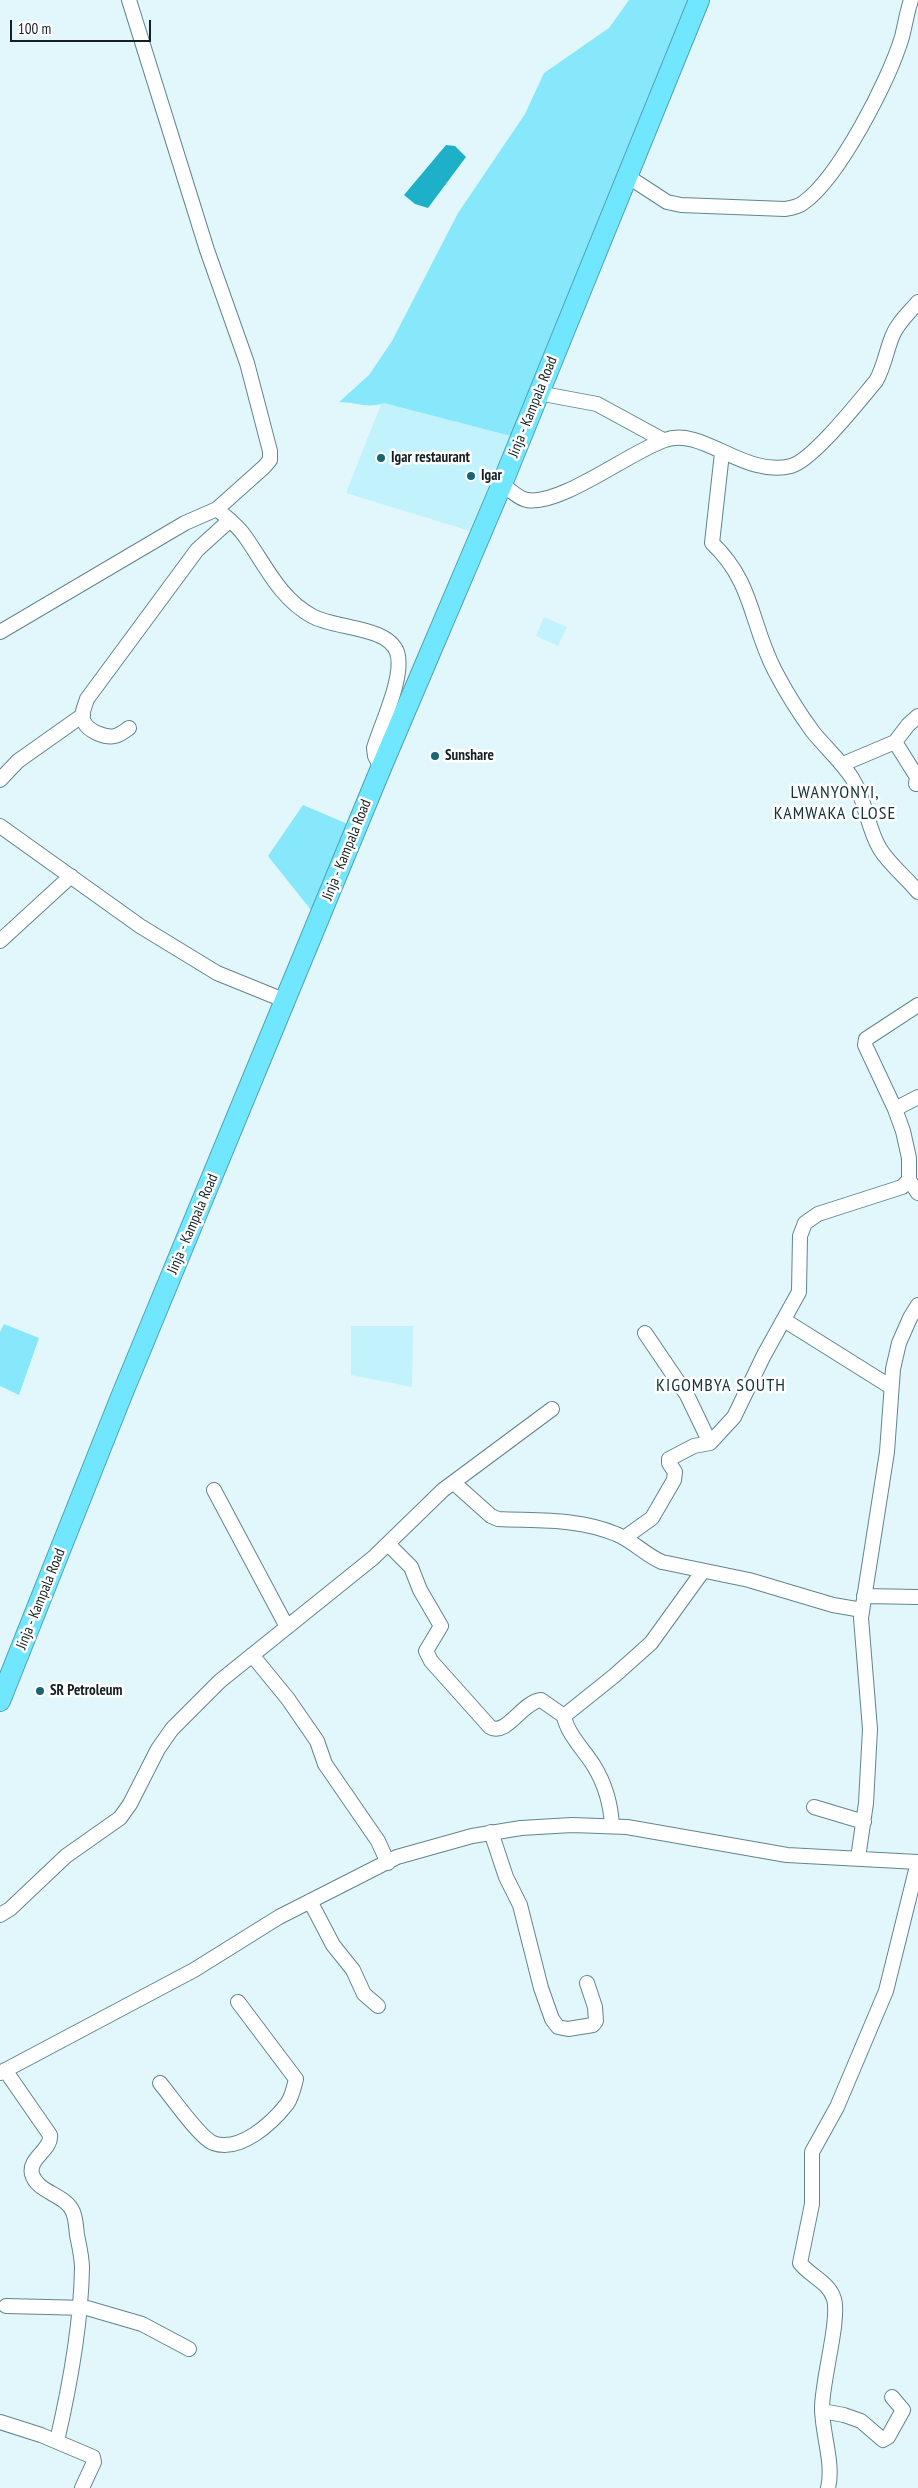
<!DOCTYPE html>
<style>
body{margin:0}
#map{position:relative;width:918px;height:2488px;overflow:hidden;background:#e1f7fc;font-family:"PT Sans Narrow",sans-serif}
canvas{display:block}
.scale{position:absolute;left:10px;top:20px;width:141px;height:22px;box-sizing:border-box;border:2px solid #132125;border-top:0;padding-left:6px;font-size:15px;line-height:18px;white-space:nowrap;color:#132125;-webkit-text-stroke:4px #fff;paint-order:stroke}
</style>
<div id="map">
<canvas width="918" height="2488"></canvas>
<div class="scale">100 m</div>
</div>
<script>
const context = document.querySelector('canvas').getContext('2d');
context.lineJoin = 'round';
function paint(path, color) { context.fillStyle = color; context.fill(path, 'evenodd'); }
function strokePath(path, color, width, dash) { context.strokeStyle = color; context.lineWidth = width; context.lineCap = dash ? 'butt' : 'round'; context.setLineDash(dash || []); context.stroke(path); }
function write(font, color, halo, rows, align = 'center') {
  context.font = font + ' "PT Sans Narrow",sans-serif'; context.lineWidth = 5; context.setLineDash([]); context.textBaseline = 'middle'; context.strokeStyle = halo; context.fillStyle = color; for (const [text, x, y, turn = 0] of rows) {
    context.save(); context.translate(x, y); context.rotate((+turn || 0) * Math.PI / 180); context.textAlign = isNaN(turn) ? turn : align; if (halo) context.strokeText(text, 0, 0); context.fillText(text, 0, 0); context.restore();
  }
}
const built = new Path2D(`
 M382,402L511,436L473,532L346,493Z
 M544,617L567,627L558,646L536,636Z
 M351,1326H413L412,1387L351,1375Z`);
const green = new Path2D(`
 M629,0H689L511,436L384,403C368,409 355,402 339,402L369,375L392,341L458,213L525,114L544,73L609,28Z
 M303,805L350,825L311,910L268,856Z
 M4,1324L39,1338L19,1395L0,1386V1332Z`);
const water = new Path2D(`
 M446,145L455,146L466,157L428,208L415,204L404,195Z`);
const minor = new Path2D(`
 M129,0L207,250L247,363L270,451V460L264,467L217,509
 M627,176L667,202L681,205L785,209C791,208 798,207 803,203C839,178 889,80 902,37C905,25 907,12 911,0
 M538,393L597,404L663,440
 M722,453L712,543C754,583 750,623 775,671C786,692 799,713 813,732C826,748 841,761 852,778C866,800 867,828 880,849C890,865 906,877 918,892
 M502,484C509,489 519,499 527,500C561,506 631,451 665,440C702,426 744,478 791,466C813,460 859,401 876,381C884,367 886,352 892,337C897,323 909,313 918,302
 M0,632L185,523L217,509C226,517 237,525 244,535C265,564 279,598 312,616C335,629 387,626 397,652C405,676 381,724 374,748L375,756L381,768
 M129,728C125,731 120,735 115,736C106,738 89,732 84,722C80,715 85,706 87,699L197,550L230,520
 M895,742L908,725L918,716
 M843,764L895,742L917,777L916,784
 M0,780L18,761L83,715
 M0,826L140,926L217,973L286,1001
 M0,941L71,876
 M918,1097L895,1109L903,1131L909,1158V1180L918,1193
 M895,1109L865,1045L866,1039L918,1005
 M784,1320L891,1387
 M645,1333L687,1395L710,1443
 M454,1483L491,1516L498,1519C538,1521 578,1518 616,1534C632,1540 645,1555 662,1562L749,1580L833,1605L862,1610
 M214,1490L287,1627
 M624,1538L652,1518L674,1480L675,1472L669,1463V1459L694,1446L710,1443L734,1417L764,1355L799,1292L800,1236L805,1223L818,1214L902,1187L909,1180
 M388,1544L411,1567L420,1590L441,1626L426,1651L431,1661L490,1727C506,1737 522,1702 541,1700L564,1716
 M864,1596L918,1597
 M252,1655L288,1699L317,1741L325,1764L378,1841L388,1863
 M814,1807L864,1822
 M612,1826C611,1806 605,1784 594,1766C585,1751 567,1734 564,1716L614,1676L651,1643L703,1571
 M491,1832L506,1877L520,1905L541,1988L552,2019L558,2027L568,2029L593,2025L596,2021L595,2007L587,1983
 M858,1858L866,1803L870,1729L861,1618L887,1452L893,1369L899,1343L910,1318L918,1305
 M310,1901L333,1945L353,1970L364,1994L378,2006
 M0,1915L10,1909L66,1856L120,1818L130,1804L158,1749L172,1729L220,1681L373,1558L443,1490L552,1409
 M5,2070L50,2135C52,2150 28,2158 32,2174C37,2193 66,2194 73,2212C76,2219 76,2227 77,2235C79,2245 82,2257 82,2268C81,2326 70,2385 57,2441
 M0,2073L194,1970L279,1917L397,1857L472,1836L521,1828L572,1825L627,1827L787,1855L918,1862
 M160,2083C171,2096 199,2137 213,2143C240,2153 272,2123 287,2104C292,2097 294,2087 296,2079L238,2002
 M6,2306L87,2308L142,2324L189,2349
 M822,2411L844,2415L861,2421L883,2440L888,2437L903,2410L892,2397
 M0,2422L41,2435L93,2457L94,2462L82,2488
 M828,2488C834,2463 822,2434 822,2408C822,2381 840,2319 834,2299C829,2282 810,2276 800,2263L812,2204V2152L837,2107L886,1991L918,1862`);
const highway = new Path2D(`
 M0,1701L121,1397L381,768L502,484L699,0`);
const markers = [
 [381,458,5,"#1b6472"],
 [471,476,5,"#1b6472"],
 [435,756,5,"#1b6472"],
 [40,1691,5,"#1b6472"]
];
const streetNames = [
 ["Jinja - Kampala Road",533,407,-68],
 ["Jinja - Kampala Road",347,850,-68],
 ["Jinja - Kampala Road",193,1224,-67],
 ["Jinja - Kampala Road",41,1599,-68]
];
const poiNames = [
 ["Igar restaurant",391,458],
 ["Igar",481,476],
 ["Sunshare",445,756],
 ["SR Petroleum",50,1691]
];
const quarterNames = [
 ["LWANYONYI,",835,793],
 ["KAMWAKA CLOSE",835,814],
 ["KIGOMBYA SOUTH",721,1386]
];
paint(built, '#c2f2fc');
paint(green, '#87e7fb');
paint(water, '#1eb0c8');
strokePath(minor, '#62858d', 16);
strokePath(highway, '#4fa2b3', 22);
strokePath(minor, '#fff', 14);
strokePath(highway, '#70e7ff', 20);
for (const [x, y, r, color] of markers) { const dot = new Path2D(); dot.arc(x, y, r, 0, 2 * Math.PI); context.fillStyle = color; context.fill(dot); strokePath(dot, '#fff', 2); }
write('15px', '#132125', '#fff', streetNames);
write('bold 15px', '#132125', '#fff', poiNames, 'left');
context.letterSpacing = '1px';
write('18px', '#12343a', '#fff', quarterNames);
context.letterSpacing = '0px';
</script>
